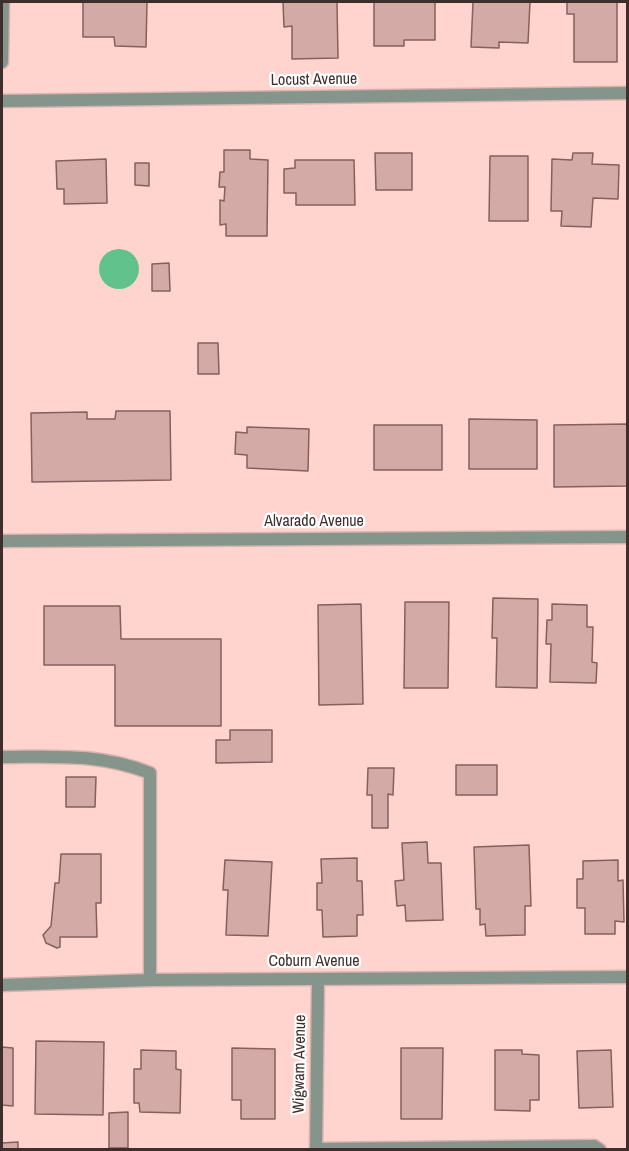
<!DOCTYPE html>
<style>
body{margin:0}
#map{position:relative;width:629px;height:1151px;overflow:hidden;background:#ffd4cf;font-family:"Archivo Narrow",sans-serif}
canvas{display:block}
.frame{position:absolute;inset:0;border:3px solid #3e2e2c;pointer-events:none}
</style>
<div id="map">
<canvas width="629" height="1151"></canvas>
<div class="frame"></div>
</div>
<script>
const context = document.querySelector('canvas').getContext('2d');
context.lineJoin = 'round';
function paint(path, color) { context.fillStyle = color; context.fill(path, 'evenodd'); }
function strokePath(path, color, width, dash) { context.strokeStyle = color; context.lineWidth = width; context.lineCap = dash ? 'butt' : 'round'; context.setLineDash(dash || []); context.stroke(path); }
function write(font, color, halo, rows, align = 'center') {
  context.font = font + ' "Archivo Narrow",sans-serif'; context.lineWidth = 4.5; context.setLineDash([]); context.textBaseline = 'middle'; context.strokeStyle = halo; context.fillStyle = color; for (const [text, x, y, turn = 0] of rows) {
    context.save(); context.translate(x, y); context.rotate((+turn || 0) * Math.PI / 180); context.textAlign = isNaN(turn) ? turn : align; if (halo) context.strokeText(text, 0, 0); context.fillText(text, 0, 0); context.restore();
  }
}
const water = new Path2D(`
 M99 269a20 20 0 1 1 40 0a20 20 0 1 1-40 0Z`);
const building = new Path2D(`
 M83,2H147L146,47L115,46L114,37H83Z
 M283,2H337L338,58L292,59V26L284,27Z
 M374,2H435V40H404V46H374Z
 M473,2H530L528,43L499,42V48L471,47Z
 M567,2H617V62H574V14H567Z
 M224,150H250V159L268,160L267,236H226V224L220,225V200L224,201L225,187H219L220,172H224Z
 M375,153H412V190H376Z
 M573,153H593L592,164L619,165L618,199L593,198L591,227L561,226L562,211H551L552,159L572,160Z
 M490,156H528V221H489Z
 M106,159L107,203L64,204V189H57L56,161Z
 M295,160H354L355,205H296V193H284V169L295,168Z
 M135,163H149V186L135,185Z
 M169,263L170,291H152V264Z
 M198,343H218L219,374H198Z
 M116,411H170L171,480L32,482L31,413L87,412V419H115Z
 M469,419L537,420V469H469Z
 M628,424V486L554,487V425Z
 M374,425H442V470H374Z
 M247,427L309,429L308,471L247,468V455L235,454L236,432L247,433Z
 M493,598L538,599L537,688L496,687L497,638H492Z
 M405,602H449L448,688H404Z
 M361,604L363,704L319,705L318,605Z
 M552,604L587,605V627H593L592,662L597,663L596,683L550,682L551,644H546L547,620H552Z
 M44,606H120L121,639H221V726H115V665H44Z
 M230,730H272V762L216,763V740H230Z
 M456,765H497V795H456Z
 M368,768H394L393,795L388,794V828H372V795H367Z
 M66,777H96L95,807H66Z
 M427,842L428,863H441L443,920L406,921L405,905L397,906L395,881L404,880L402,843Z
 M529,845L531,906H525V935L486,936L485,924L480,925V909H476L474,847Z
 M61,854H101V903H96L97,937H60V947L57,948L46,943L43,935L51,926L55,883H59Z
 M357,858V881H362L363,915H357V936L323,937L322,910H317V883H322L321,859Z
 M225,860L272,862L268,936L226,935L228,890H223Z
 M618,860V881L623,880L624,922L615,921V934H585V908H577V879H583V861Z
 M36,1041L104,1042L103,1115L35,1114Z
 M2,1047L13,1048V1106L2,1105Z
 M232,1048L275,1049V1119H241V1100H232Z
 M401,1048H443L442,1119H401Z
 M141,1050L176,1051V1069L181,1070L180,1113L140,1112L139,1103H134V1069H141Z
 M495,1050H522V1054L539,1055V1100H530V1111L495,1110Z
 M611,1050L613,1107L579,1108L577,1051Z
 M128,1112V1148H109V1113Z
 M18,1142V1150H2V1143Z`);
const lane = new Path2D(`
 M2,757C56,757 98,753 150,773V980
 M316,1149L594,1146L600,1150`);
const street = new Path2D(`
 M2,62L3,2
 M2,101L628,93
 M2,541L628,537
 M2,985L150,980L628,977
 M316,1150L318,979`);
const streetNames = [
 ["Locust Avenue",314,80,-1],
 ["Alvarado Avenue",314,522],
 ["Coburn Avenue",314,962],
 ["Wigwam Avenue",300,1064,-89]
];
paint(water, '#61c38b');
paint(building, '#d3aaa6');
strokePath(building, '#85605d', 1.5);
strokePath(lane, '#d8b3ae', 15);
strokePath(street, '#d8b3ae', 15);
strokePath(lane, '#86958b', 12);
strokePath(street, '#86958b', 12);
write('16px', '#3e2e2c', '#fff', streetNames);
</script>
